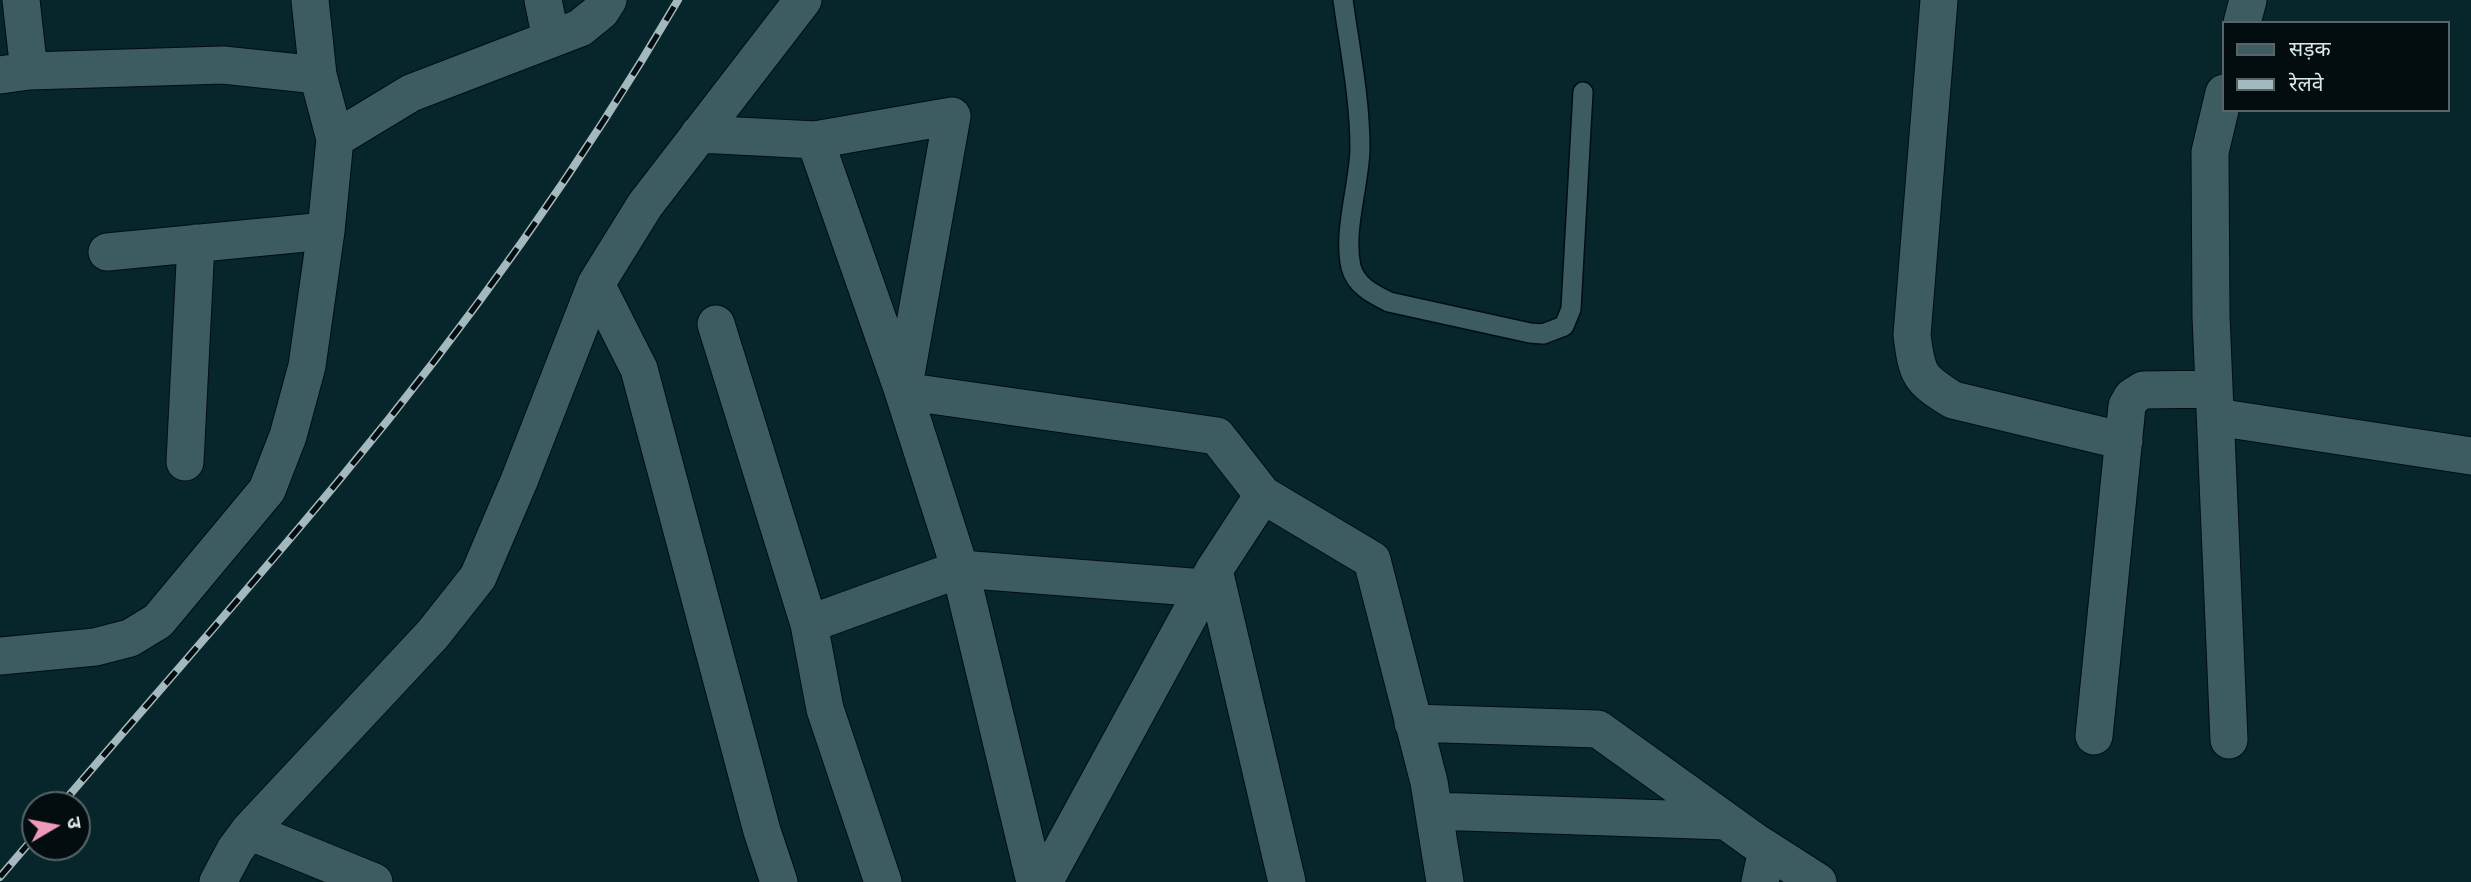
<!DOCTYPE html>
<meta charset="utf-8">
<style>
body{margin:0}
#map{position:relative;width:2471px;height:882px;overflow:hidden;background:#06262c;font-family:"Open Sans","Noto Sans Devanagari",sans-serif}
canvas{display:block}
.legend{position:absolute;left:2222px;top:21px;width:228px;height:91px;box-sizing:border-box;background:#030d10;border:2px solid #586568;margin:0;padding:9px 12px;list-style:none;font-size:21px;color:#d8e9ec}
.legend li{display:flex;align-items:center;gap:14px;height:35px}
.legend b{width:35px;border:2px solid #586568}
.north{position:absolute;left:21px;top:791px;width:70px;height:70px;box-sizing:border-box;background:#030d10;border:2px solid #586568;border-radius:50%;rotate:80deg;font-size:19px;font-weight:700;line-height:28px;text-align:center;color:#d8e9ec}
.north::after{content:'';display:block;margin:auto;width:24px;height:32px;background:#ef9ab8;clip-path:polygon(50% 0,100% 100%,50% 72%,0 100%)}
</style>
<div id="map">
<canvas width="2471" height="882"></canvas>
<ul class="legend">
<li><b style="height:9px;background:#3d5c62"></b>सड़क</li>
<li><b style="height:9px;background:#a4b9bd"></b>रेलवे</li>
</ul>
<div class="north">उ</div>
</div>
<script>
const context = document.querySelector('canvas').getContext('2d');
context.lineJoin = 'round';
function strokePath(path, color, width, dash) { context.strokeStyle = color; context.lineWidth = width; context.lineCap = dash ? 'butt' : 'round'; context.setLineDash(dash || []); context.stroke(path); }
const service = new Path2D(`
 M1343,0C1350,50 1360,99 1360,149C1359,186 1343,231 1351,267C1356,286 1373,294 1389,302L1530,333L1543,334L1564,326L1571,309L1583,92`);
const minor = new Path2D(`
 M21,0L29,71
 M310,0L318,75
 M543,0L551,39
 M1939,0L1912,335C1917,375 1919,379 1953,400L2124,441
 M2242,23L2248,0
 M0,75L29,71L223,65L318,75L335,139
 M2224,93L2210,152L2211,316L2229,740
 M699,134L815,140
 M107,252L326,231
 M716,324L809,624L825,709L883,882
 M903,391L952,116L815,140L903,391L960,569L1035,882
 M903,391L1217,436L1263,495
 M2216,417L2471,456
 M185,462L196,243
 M1214,570L1287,882
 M809,624L960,569L1204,588
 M0,656L95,647L130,638L158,621L267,490L288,436L307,366L326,231L335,139L411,93L580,28L601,11L608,0
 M1413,723L1598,729L1754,841L1818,882
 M2094,736L2127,406L2132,397L2143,390L2214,389
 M1434,811L1725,821
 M249,831L374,882
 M218,882L235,850L249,831L433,634L478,577L519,481L596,284
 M779,882L762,831L639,369L596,284L645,205L803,0
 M1044,882L1214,570L1263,495L1372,560L1429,782L1445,882
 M1760,882L1767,850`);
const rail = new Path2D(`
 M61,805C154,696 249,589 340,479C463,331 581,166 678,0
 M0,877L35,836`);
strokePath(service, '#000e12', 22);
strokePath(minor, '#000e12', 39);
strokePath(service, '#3d5c62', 19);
strokePath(minor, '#3d5c62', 37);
strokePath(rail, '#a4b9bd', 8);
strokePath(rail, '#030d10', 5, [16]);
</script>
